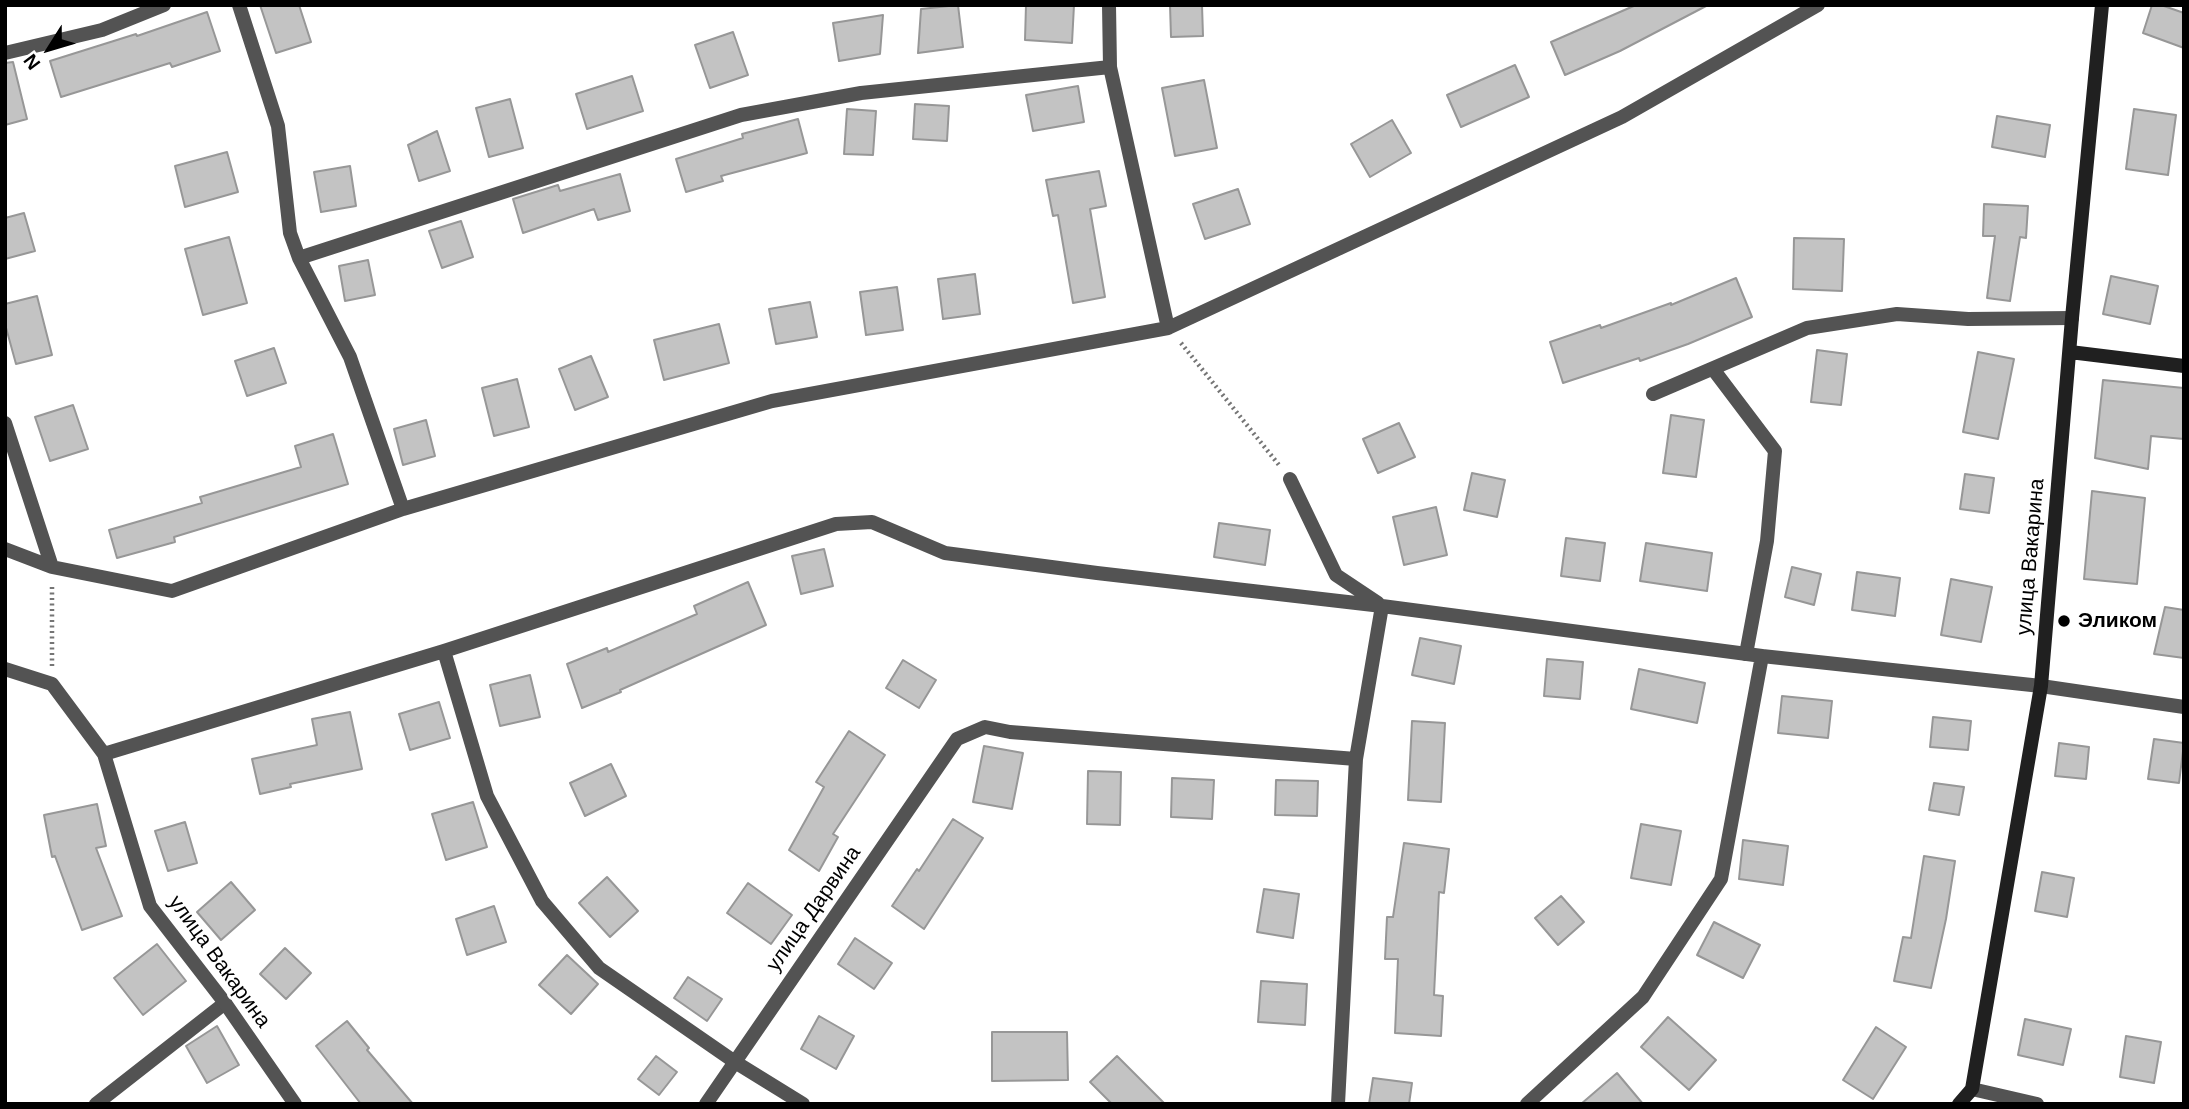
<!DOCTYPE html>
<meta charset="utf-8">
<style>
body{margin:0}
#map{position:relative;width:2189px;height:1109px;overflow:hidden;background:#fff;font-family:Arial,sans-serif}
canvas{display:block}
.frame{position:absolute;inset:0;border:7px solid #000;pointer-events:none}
.north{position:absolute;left:14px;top:14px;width:70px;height:70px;-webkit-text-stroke:5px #fff;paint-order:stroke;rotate:233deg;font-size:19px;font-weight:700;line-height:28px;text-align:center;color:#000}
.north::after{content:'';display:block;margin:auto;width:24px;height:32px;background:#000;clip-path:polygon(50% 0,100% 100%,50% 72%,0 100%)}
</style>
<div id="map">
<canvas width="2189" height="1109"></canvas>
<div class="frame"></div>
<div class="north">N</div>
</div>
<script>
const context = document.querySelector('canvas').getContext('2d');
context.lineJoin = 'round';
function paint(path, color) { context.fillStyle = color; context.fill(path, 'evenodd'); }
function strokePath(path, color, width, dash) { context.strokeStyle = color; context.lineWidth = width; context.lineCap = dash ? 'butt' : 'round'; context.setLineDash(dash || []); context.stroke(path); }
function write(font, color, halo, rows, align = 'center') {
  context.font = font + ' Arial,sans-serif'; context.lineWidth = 6; context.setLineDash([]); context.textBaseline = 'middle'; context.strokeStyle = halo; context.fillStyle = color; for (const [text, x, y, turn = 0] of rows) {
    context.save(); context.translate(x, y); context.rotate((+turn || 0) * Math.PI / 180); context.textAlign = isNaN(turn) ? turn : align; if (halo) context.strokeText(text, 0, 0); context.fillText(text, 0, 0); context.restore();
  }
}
const building = new Path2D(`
 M260,5H299L311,42L276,53Z
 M958,5L963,47L918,53L921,9Z
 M1026,5H1074L1072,43L1025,40Z
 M1170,5H1202L1203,36L1171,37Z
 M1636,5H1708L1620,51L1565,75L1551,42Z
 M2152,5H2161L2184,13V48L2143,33Z
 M207,12L220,51L172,67L170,63L61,97L50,61L136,34L137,36Z
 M883,15L880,54L839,61L833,23Z
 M733,32L748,75L710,88L695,45Z
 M13,62L27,119L5,125V63Z
 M1515,65L1529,97L1461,127L1447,95Z
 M632,76L643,111L587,129L576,94Z
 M1204,80L1217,148L1175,156L1162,88Z
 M1078,86L1084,122L1033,131L1026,95Z
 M510,99L523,148L489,157L476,108Z
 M915,104L949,106L947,141L913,139Z
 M847,109L876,111L873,155L844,154Z
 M2134,109L2176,115L2168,175L2126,169Z
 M1997,116L2050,125L2045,157L1992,147Z
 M798,119L807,153L721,176L723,181L686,192L676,159L743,138L742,134Z
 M1392,120L1411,153L1370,177L1351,144Z
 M437,131L450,171L419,181L408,145Z
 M227,152L238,192L185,207L175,166Z
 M350,166L356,206L321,212L314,172Z
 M1099,171L1106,206L1090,209L1105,297L1073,303L1058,215L1053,216L1046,180Z
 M620,174L630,211L598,220L594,209L523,233L513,199L558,185L560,191Z
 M1238,189L1250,224L1205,239L1193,204Z
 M1984,204L2028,206L2026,238L2020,237L2010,301L1987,298L1995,236H1983Z
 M24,213L35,251L5,259V218Z
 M461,221L473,257L442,268L429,231Z
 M229,237L247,303L203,315L185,249Z
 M1794,238L1844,239L1842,291L1793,289Z
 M368,260L375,295L345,301L339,266Z
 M975,274L980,314L943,319L938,279Z
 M2111,276L2158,286L2150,324L2103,314Z
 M1736,278L1752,317L1688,344L1640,361L1639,358L1563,383L1550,342L1600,325L1601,328L1671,303V305Z
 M897,287L903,330L866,335L860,292Z
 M37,296L52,355L16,364L5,324V304Z
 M810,302L817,337L776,344L769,309Z
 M719,324L729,363L664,380L654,340Z
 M274,348L286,383L247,396L235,361Z
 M1817,350L1847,354L1841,405L1811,402Z
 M1978,352L2014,359L1998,439L1963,432Z
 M591,356L608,397L575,410L559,369Z
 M517,379L529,427L494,436L482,388Z
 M2103,380L2184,388V439L2151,436L2148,469L2095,458Z
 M73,405L88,449L50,461L35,417Z
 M1671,415L1704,420L1696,477L1663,473Z
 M426,420L435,456L403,465L394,429Z
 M1399,423L1415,457L1378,473L1363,439Z
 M333,434L348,484L174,537L175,542L117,558L109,530L202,503L200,497L301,467L295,446Z
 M1472,473L1505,480L1497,517L1464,510Z
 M1965,474L1994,478L1989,513L1960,509Z
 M2092,491L2145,498L2137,584L2084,579Z
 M1436,507L1447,555L1404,565L1393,517Z
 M1219,523L1270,530L1265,565L1214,557Z
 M1566,538L1605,543L1600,581L1561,576Z
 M1646,543L1712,553L1707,591L1640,581Z
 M824,549L833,586L801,594L792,556Z
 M1792,567L1821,574L1814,605L1785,597Z
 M1857,572L1900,578L1895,616L1852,610Z
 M1951,579L1992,587L1981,642L1941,635Z
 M748,582L766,625L620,690L621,692L582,708L567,664L607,648L608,652L697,614L694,606Z
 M2165,607L2184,610V658L2154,654Z
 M1420,638L1461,646L1454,684L1412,675Z
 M1547,659L1583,662L1580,699L1544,696Z
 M903,660L936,680L919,708L886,688Z
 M1639,669L1705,683L1697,723L1631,709Z
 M530,675L540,717L500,726L490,685Z
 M1782,696L1832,701L1828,738L1778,733Z
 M439,702L450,738L410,750L399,714Z
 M350,712L362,769L290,784L291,787L260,794L252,759L317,745L312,719Z
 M1933,717L1971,721L1968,750L1930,747Z
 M1412,721L1445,723L1441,802L1408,800Z
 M849,731L885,755L833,834L838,837L819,871L789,850L824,787L816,782Z
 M2154,739L2184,743L2179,783L2148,779Z
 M2059,743L2089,747L2086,779L2055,776Z
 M984,746L1023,753L1012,809L973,802Z
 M611,764L626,796L585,816L570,783Z
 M1088,771L1121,772L1120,825L1087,824Z
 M1172,778L1214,780L1212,819L1171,817Z
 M1276,780L1318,781L1317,816L1275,815Z
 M1934,783L1964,787L1959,815L1929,810Z
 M473,802L487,847L446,860L432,814Z
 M97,804L106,846L96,848L122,916L82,930L55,856L52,857L44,815Z
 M953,819L983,838L924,929L892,906L917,869L919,871Z
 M185,822L197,863L168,871L155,831Z
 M1641,824L1681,831L1671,885L1631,878Z
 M1743,840L1788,846L1783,885L1739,879Z
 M1404,843L1449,849L1444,893L1439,892L1434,995L1443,996L1441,1036L1395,1033L1398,959H1385L1387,917H1393Z
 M1924,856L1955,861L1946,919L1931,988L1894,981L1903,937L1911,938Z
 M2042,872L2074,878L2067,917L2035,911Z
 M607,877L638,911L610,937L579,903Z
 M231,882L255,910L221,940L197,912Z
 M748,883L792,915L771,944L727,913Z
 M1264,889L1299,894L1293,938L1257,932Z
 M1561,896L1584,922L1558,945L1535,918Z
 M494,906L506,942L467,955L456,919Z
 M1714,922L1760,945L1743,978L1697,955Z
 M855,938L892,963L874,989L838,964Z
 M157,944L186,981L143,1015L114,978Z
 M285,948L311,973L286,999L260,974Z
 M567,955L598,984L571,1014L539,985Z
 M688,977L722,999L707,1021L674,998Z
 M1261,981L1307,984L1305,1025L1258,1022Z
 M819,1016L854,1036L836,1069L801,1049Z
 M1668,1017L1716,1060L1689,1090L1641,1047Z
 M2025,1019L2071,1029L2063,1065L2018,1055Z
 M347,1021L369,1048L367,1050L413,1104H361L316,1046Z
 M217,1026L239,1065L207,1083L186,1046Z
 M1876,1027L1906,1047L1873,1099L1843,1080Z
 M992,1032H1067L1068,1080L992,1081Z
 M2126,1036L2161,1042L2154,1083L2120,1077Z
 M656,1056L677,1072L659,1095L638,1079Z
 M1117,1056L1165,1104H1112L1090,1082Z
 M1617,1073L1643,1104H1581Z
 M1373,1078L1412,1083L1409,1104H1369Z`);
const path = new Path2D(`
 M1181,343L1279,465
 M52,666V584`);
const lane = new Path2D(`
 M1713,369L1775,451L1767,541L1746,654
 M1653,394L1807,328L1897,314L1968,319L2072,318
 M96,1104L225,1003`);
const street = new Path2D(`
 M239,5L278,126L290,233L299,258L350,357L403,509
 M5,53L102,30L164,5
 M299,258L741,115L861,93L1110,67
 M1168,328L1622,117L1818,5
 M5,423L52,567L172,591L403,509L772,401L1168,328L1110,67L1109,5
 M1290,479L1336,575L1378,603
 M5,549L52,567
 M444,651L487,796L542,901L599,968L735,1062L803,1104
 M5,669L52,684L104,754L150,906L225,1003L295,1104
 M104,754L444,651L836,524L872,522L945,553L1097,573L1382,606L1762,656L2041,686L2184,707
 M1972,1089L2037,1104
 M706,1104L957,739L985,727L1010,732L1356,759
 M1338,1104L1356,759L1382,606
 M1527,1104L1643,997L1721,879L1762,656`);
const secondary = new Path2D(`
 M2070,352L2184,366
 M1959,1104L1972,1089L2041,686L2072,318L2102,5`);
const markers = [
 [2064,621,7,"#000"]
];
const streetNames = [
 ["улица Вакарина",2031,557,-85],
 ["улица Дарвина",814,909,-55],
 ["улица Вакарина",219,962,54]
];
const poiNames = [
 ["Эликом",2078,621]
];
paint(building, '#c3c3c3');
strokePath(building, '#979797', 2);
strokePath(path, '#757575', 4.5, [2, 3.5]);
strokePath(lane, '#535353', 14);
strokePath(street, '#535353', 14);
strokePath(secondary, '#202020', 14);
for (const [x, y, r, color] of markers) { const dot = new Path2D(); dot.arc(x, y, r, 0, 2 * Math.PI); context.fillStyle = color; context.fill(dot); strokePath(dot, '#fff', 2.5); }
write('21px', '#000', '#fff', streetNames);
write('bold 21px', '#000', '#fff', poiNames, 'left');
</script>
